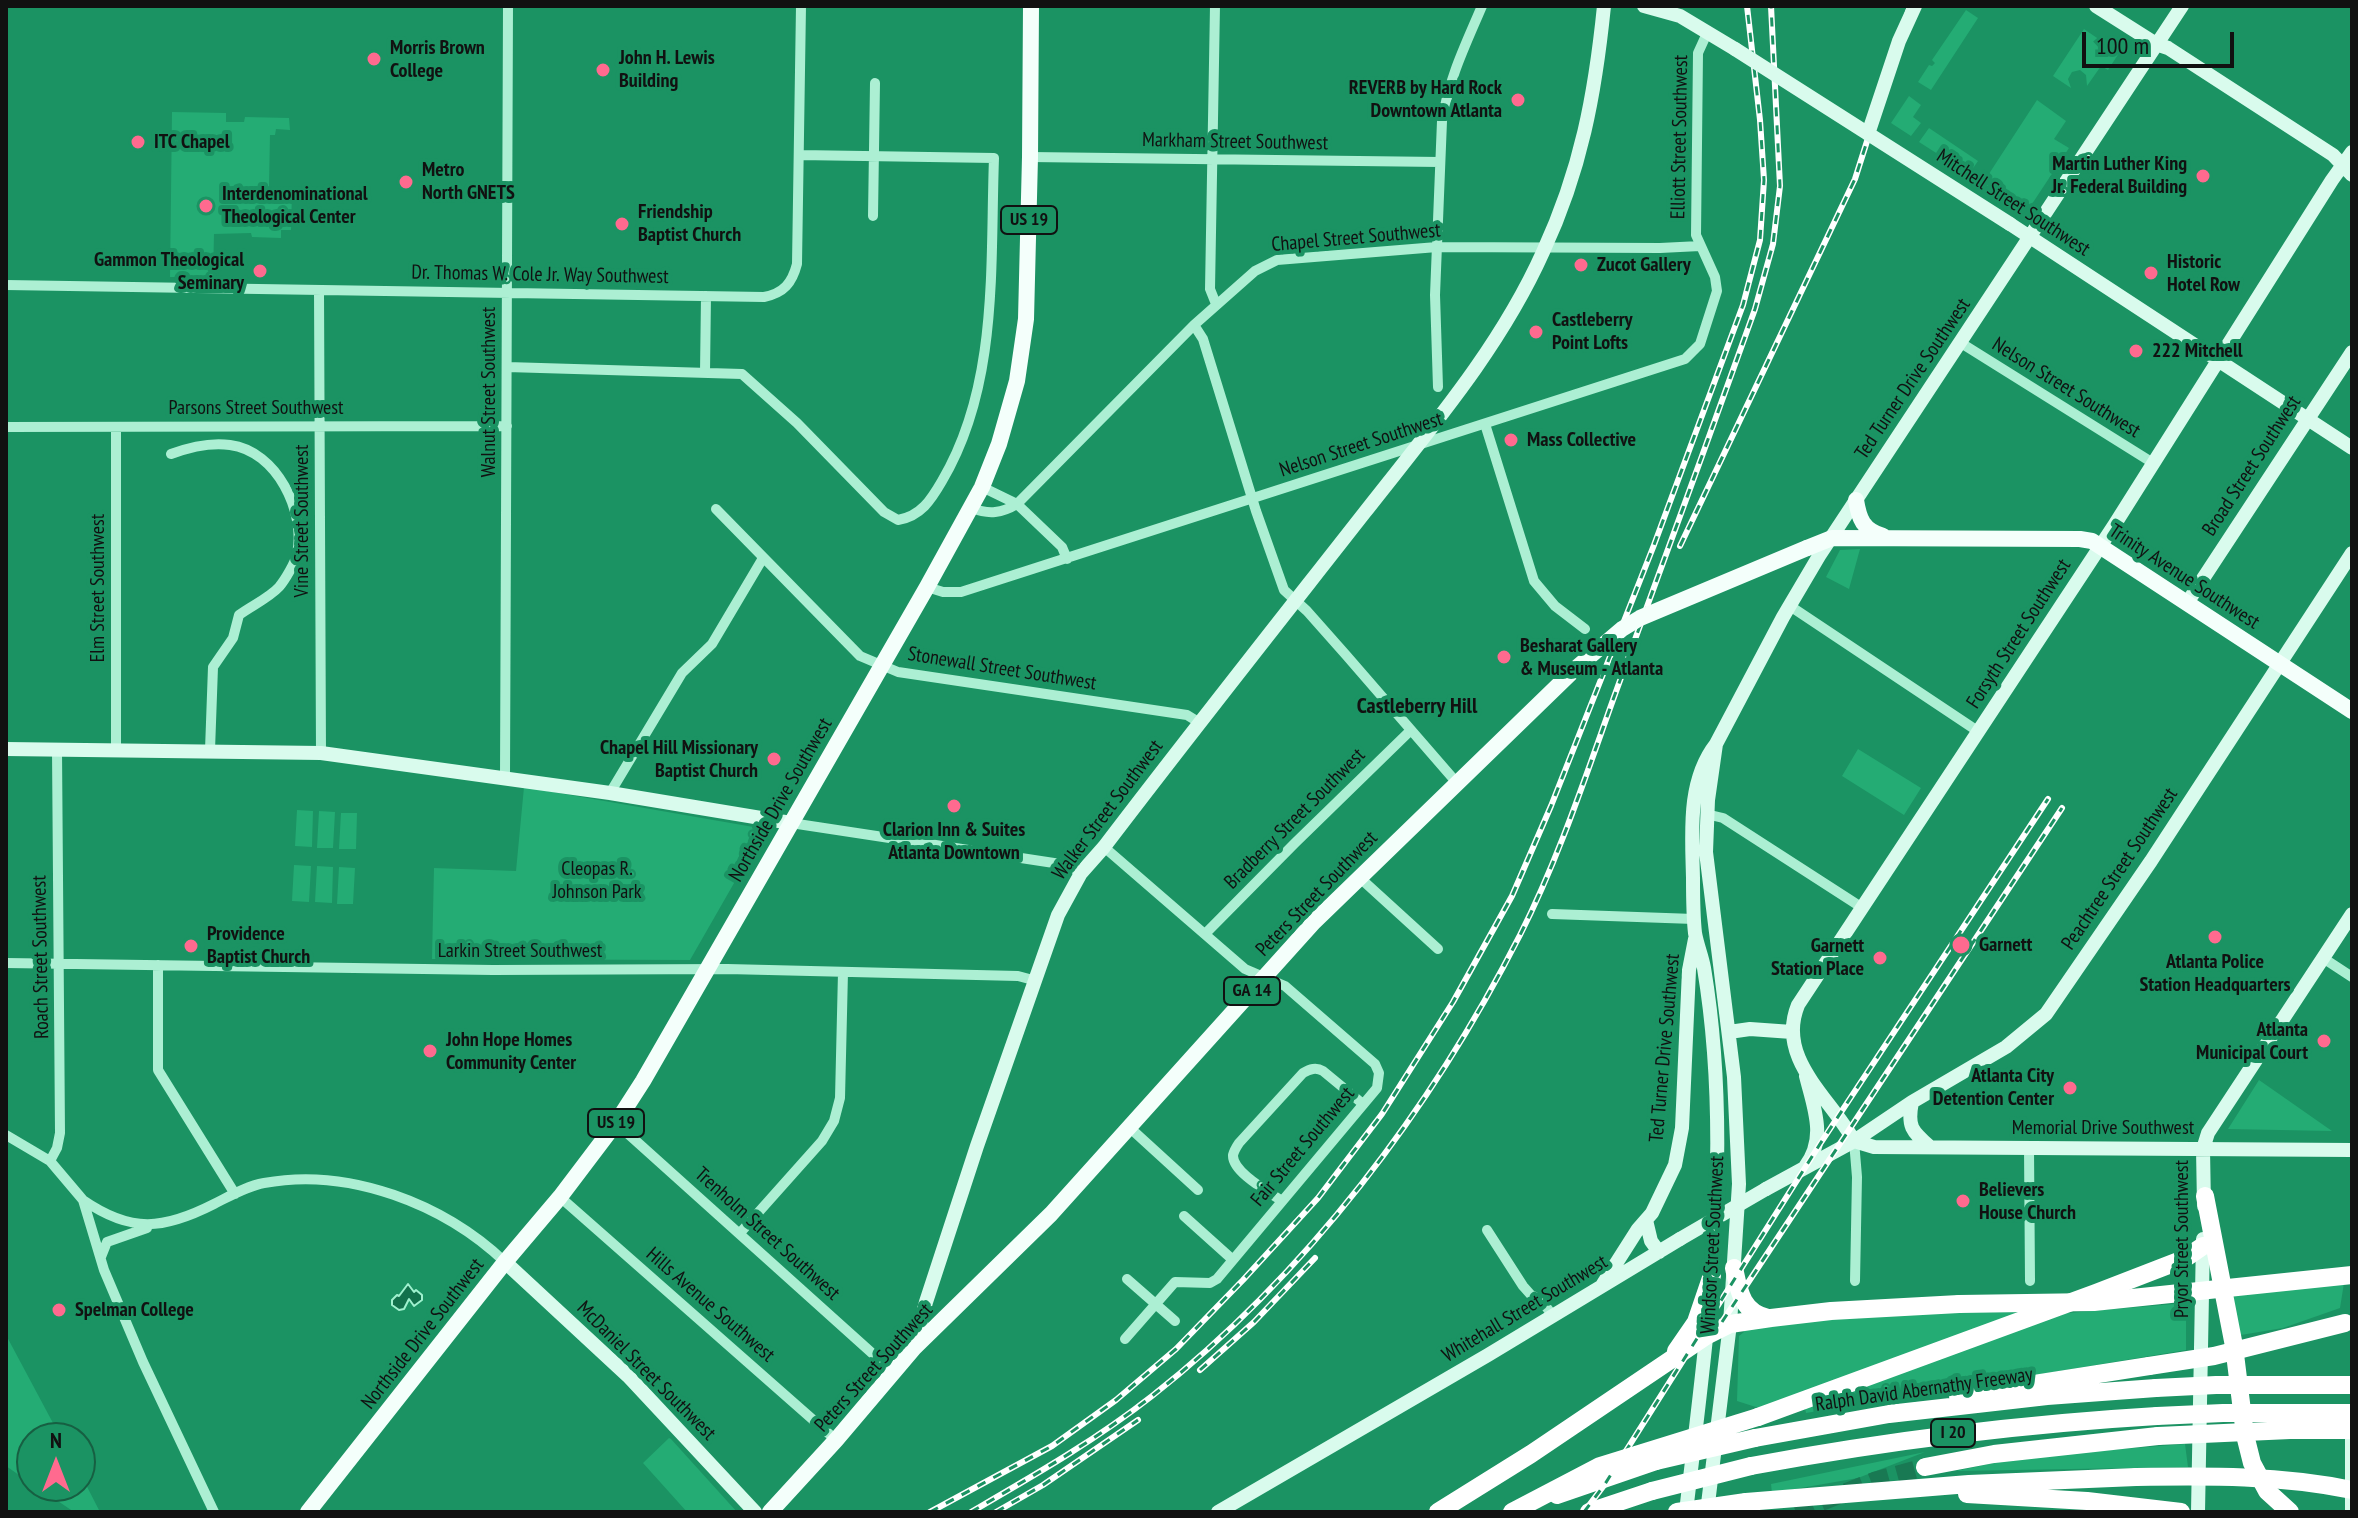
<!DOCTYPE html>
<style>
body{margin:0}
#map{position:relative;width:2358px;height:1518px;overflow:hidden;background:#1b9363;font-family:"PT Sans Narrow",sans-serif}
canvas{display:block}
.frame{position:absolute;inset:0;border:8px solid #111;pointer-events:none}
.north{position:absolute;left:16px;top:1422px;width:80px;height:80px;box-sizing:border-box;background:#1b9363;border:2px solid #175f42;border-radius:50%;rotate:0deg;font-size:22px;font-weight:700;line-height:32px;text-align:center;color:#111}
.north::after{content:'';display:block;margin:auto;width:28px;height:36px;background:#ff6a8f;clip-path:polygon(50% 0,100% 100%,50% 72%,0 100%)}
.scale{position:absolute;left:2082px;top:32px;width:152px;height:36px;box-sizing:border-box;border:4px solid #111;border-top:0;padding-left:10px;font-size:24px;line-height:28px;white-space:nowrap;color:#111;-webkit-text-stroke:6px #1b9363;paint-order:stroke}
</style>
<div id="map">
<canvas width="2358" height="1518"></canvas>
<div class="frame"></div>
<div class="north">N</div>
<div class="scale">100 m</div>
</div>
<script>
const context = document.querySelector('canvas').getContext('2d');
context.lineJoin = 'round';
function paint(path, color) { context.fillStyle = color; context.fill(path, 'evenodd'); }
function strokePath(path, color, width, dash) { context.strokeStyle = color; context.lineWidth = width; context.lineCap = dash ? 'butt' : 'round'; context.setLineDash(dash || []); context.stroke(path); }
function write(font, color, halo, rows, align = 'center') {
  context.font = font + ' "PT Sans Narrow",sans-serif'; context.lineWidth = 8; context.setLineDash([]); context.textBaseline = 'middle'; context.strokeStyle = halo; context.fillStyle = color; for (const [text, x, y, turn = 0] of rows) {
    context.save(); context.translate(x, y); context.rotate((+turn || 0) * Math.PI / 180); context.textAlign = isNaN(turn) ? turn : align; if (halo) context.strokeText(text, 0, 0); context.fillText(text, 0, 0); context.restore();
  }
}
const green = new Path2D(`
 M1966,10L1978,18L1931,90L1918,82L1929,65L1932,66L1935,63L1932,60Z
 M2084,29L2119,53L2108,70L2101,66L2087,86L2086,75L2080,70L2072,72L2068,79L2071,88L2053,76Z
 M1909,96L1921,105L1913,117L1921,123L1911,136L1891,123Z
 M2037,100L2066,121L2054,139L2069,148L2030,207L2023,202L2020,207L1983,183Z
 M172,112L226,113V122H244L245,117L289,118L290,130L276,129L275,135H270L269,187L275,188V193H292L291,230H281V238L252,237L251,233L214,234L213,277H170Z
 M1929,128L1978,161L1969,174L1919,142Z
 M1860,549L1849,589L1826,577L1840,550Z
 M1858,749L1921,788L1904,815L1842,776Z
 M524,787L765,829L690,960L432,959L434,868L516,871Z
 M297,810L313,811L312,847L295,846Z
 M319,811L335,812L333,848H317Z
 M341,813H357L356,849H339Z
 M294,865L311,866L309,902L292,901Z
 M317,866L333,867L332,903L315,902Z
 M339,867L355,868L353,904H337Z
 M2259,1080L2332,1131L2228,1129Z
 M2344,1283L2340,1308L2283,1328L2235,1336L2231,1296Z
 M2186,1303V1350L1806,1413L1805,1408L2056,1314Z
 M2033,1312L1759,1408L1737,1401L1739,1336L1744,1332L1743,1329L1869,1313Z
 M6,1335L61,1438H32V1484L6,1466Z
 M669,1438L671,1439L737,1512H687L643,1463Z
 M2185,1444L2188,1467L1956,1471L2022,1457Z
 M1925,1452L1858,1478L1772,1493L1771,1484Z
 M80,1473L100,1512H74L36,1486H80Z`);
const water = new Path2D(`
 M408,1284L414,1292L416,1290L422,1295V1300L414,1306L409,1299L404,1309L399,1310L392,1305V1300L397,1295L399,1296Z`);
const highwayTunnel = new Path2D(`
 M1796,1512L1874,1481L1925,1467`);
const street = new Path2D(`
 M1215,6L1210,289L1216,304
 M1030,157L1440,162
 M873,216L875,83
 M6,285L764,297C784,293 792,283 797,264L801,6
 M319,290L321,753
 M1194,325L1203,339L1256,511L1284,590L1307,611L1346,655L1457,783
 M1961,343L2153,463
 M507,367L742,374L797,423L884,512L898,520C921,516 931,500 942,481C999,385 990,265 994,158L799,155
 M705,372L706,296
 M1438,387L1435,295L1442,121C1449,78 1465,46 1482,6
 M1485,424L1534,581L1555,606L1585,629
 M6,427L507,426
 M116,427V750
 M171,454C190,447 209,442 230,445C277,451 306,512 297,554C295,563 285,580 279,587C269,598 251,606 239,615L233,638L213,667L210,750
 M982,487L1017,504L1062,547L1067,559
 M972,508C989,515 1002,513 1017,504L1194,325L1255,271L1277,260L1437,247L1660,248L1700,246
 M716,509L860,656L898,672L1187,715L1200,723
 M927,587L943,592H961L1685,359L1700,344L1717,291L1715,277L1696,235L1698,53L1708,31
 M1790,606L1979,732
 M505,777L508,6
 M610,793L682,673L712,644L763,558
 M1706,814L1723,818L1861,907
 M791,823L1067,865L1081,873
 M1104,847L1245,969L1285,986L1375,1064L1379,1073L1377,1088L1217,1279L1210,1283L1175,1282L1125,1339
 M1359,877L1438,949
 M1552,914L1694,919
 M1205,934L1295,843L1411,730
 M2323,958L2352,977
 M6,963L493,970L727,969L1018,976L1033,980
 M158,965V1070L235,1194
 M616,1123L893,1372
 M1129,1127L1198,1190
 M6,1135L50,1161L83,1200L104,1270L143,1362L214,1512
 M1854,1141L1857,1177L1855,1281
 M2029,1148L2030,1281
 M50,1161L57,1148L60,1133L57,750
 M560,1197L836,1440
 M83,1200C131,1233 163,1230 214,1204C230,1196 247,1186 264,1183C349,1167 444,1204 505,1262
 M1282,1201C1269,1192 1232,1172 1233,1155C1234,1151 1237,1146 1239,1143L1303,1073C1310,1069 1316,1067 1323,1071L1363,1104
 M1184,1216L1233,1260
 M1487,1230L1523,1286L1531,1295L1541,1300L1553,1316
 M740,1233L822,1141L834,1121L840,1098L843,972
 M101,1257L107,1242L147,1228
 M1127,1279L1175,1321`);
const secondary = new Path2D(`
 M1644,6L1680,16L1735,49
 M2096,6L2156,44L2168,48L2333,155L2352,175
 M2010,224L2352,448
 M2187,603L2352,352
 M6,749L321,753L610,793L791,823
 M1729,1032L1750,1029L1792,1032
 M1912,1102C1907,1127 1912,1131 1930,1147
 M1854,1141C1830,1097 1776,1059 1798,1005L2115,524L2332,180L2352,152
 M1854,1141L1874,1147L2352,1150
 M1805,1167C1827,1138 1814,1108 1806,1076
 M1766,1189L1854,1141L1912,1102L2006,1047L2046,1014L2151,861L2352,553
 M2204,1206L2203,1149L2208,1133L2352,914
 M1646,1220L1651,1241L1659,1252
 M505,1262L628,1376L755,1512
 M1603,1284L1638,1229L1652,1213L1675,1165L1682,1128L1689,970L1695,939
 M914,1348L926,1302L977,1146L1058,915L1081,873L1104,847C1190,734 1278,623 1365,512C1430,429 1500,348 1543,252C1581,170 1595,95 1604,6
 M1218,1512L1488,1355L1680,1239
 M1686,1512C1707,1332 1734,1149 1704,968C1702,956 1697,945 1695,933C1693,915 1693,896 1693,878C1692,833 1687,781 1716,744L1783,617L1819,556L2182,6
 M1707,1512L1730,1324L1739,1184L1734,1077L1706,852L1708,800L1716,744
 M2198,1512L2203,1239
 M2352,1512V1420`);
const primary = new Path2D(`
 M1856,500C1859,519 1863,530 1883,536
 M1807,548L1832,538L2080,539L2092,541L2352,711
 M308,1512L505,1262L560,1197L616,1123L643,1081L927,587L982,487L999,444L1017,381L1026,319L1030,157L1031,6
 M770,1512L836,1440L914,1348L1051,1214L1314,922L1575,669`);
const highway = new Path2D(`
 M2205,1196L2234,1346L2245,1435L2252,1463L2267,1491L2290,1512
 M1734,1268C1739,1292 1742,1312 1768,1318
 M1676,1351L1696,1322L1712,1275
 M1958,1396L2149,1366
 M1758,1417L2096,1293L2184,1259L2203,1246
 M1755,1438L1889,1414L2047,1396L2156,1388
 M1751,1466C1886,1441 2020,1424 2157,1416
 M1925,1467L1994,1454L2158,1436
 M1967,1494L2087,1501L2181,1512
 M1557,1495L1656,1461
 M1746,1502L1969,1484L2136,1477
 M1438,1512L1531,1454L1706,1336L1730,1324L1771,1318L1831,1311L1959,1304
 M1589,1512L1652,1491`);
const rail = new Path2D(`
 M1680,546L1855,179L1910,6
 M1722,1322L2062,808
 M1200,1370L1254,1322L1315,1258
 M930,1512L1052,1446L1116,1400L1176,1349L1243,1280L1318,1198L1382,1114L1453,1002L1512,896L1551,806L1654,545L1743,305L1760,240L1764,180L1760,120L1747,6
 M971,1512C1033,1476 1096,1440 1152,1396C1306,1275 1432,1108 1520,935C1560,856 1588,769 1618,686C1664,560 1710,435 1755,309L1773,244L1780,186L1771,6
 M996,1512L1043,1485L1138,1420
 M1584,1512L1605,1484L1820,1144L2048,799`);
const secondaryBridge = new Path2D(`
 M1735,49L2010,224
 M1868,134L1899,41L1915,6
 M1680,1239L1766,1189`);
const primaryBridge = new Path2D(`
 M1575,669L1622,629L1640,618L1807,548`);
const highwayBridge = new Path2D(`
 M1959,1304L2094,1302L2352,1275
 M2149,1366L2214,1356L2345,1323
 M2156,1388L2216,1385H2352
 M2157,1416L2223,1413H2352
 M2158,1436L2290,1430H2352
 M1656,1461L1755,1438
 M2136,1477C2209,1476 2280,1475 2352,1490
 M1652,1491L1751,1466
 M1512,1512L1600,1466L1758,1417
 M1677,1512L1746,1502`);
const markers = [
 [374,59,8,"#ff6a8f"],
 [603,70,8,"#ff6a8f"],
 [1518,100,8,"#ff6a8f"],
 [138,142,8,"#ff6a8f"],
 [2203,176,8,"#ff6a8f"],
 [406,182,8,"#ff6a8f"],
 [206,206,8,"#ff6a8f"],
 [622,224,8,"#ff6a8f"],
 [1581,265,8,"#ff6a8f"],
 [260,271,8,"#ff6a8f"],
 [2151,273,8,"#ff6a8f"],
 [1536,332,8,"#ff6a8f"],
 [2136,351,8,"#ff6a8f"],
 [1511,440,8,"#ff6a8f"],
 [1504,657,8,"#ff6a8f"],
 [774,759,8,"#ff6a8f"],
 [954,806,8,"#ff6a8f"],
 [2215,937,8,"#ff6a8f"],
 [1961,945,10,"#ff6a8f"],
 [191,946,8,"#ff6a8f"],
 [1880,958,8,"#ff6a8f"],
 [2324,1041,8,"#ff6a8f"],
 [430,1051,8,"#ff6a8f"],
 [2070,1088,8,"#ff6a8f"],
 [1963,1201,8,"#ff6a8f"],
 [59,1310,8,"#ff6a8f"]
];
const shields = [
 [1029,220,56],
 [1252,991,56],
 [616,1123,56],
 [1953,1433,44]
];
const shieldNames = [
 ["US 19",1029,220],
 ["GA 14",1252,991],
 ["US 19",616,1123],
 ["I 20",1953,1433]
];
const poiNames = [
 ["Morris Brown",390,48],
 ["College",390,71],
 ["John H. Lewis",619,58],
 ["Building",619,81],
 ["REVERB by Hard Rock",1502,88,"right"],
 ["Downtown Atlanta",1502,111,"right"],
 ["ITC Chapel",154,142],
 ["Martin Luther King",2187,164,"right"],
 ["Jr. Federal Building",2187,187,"right"],
 ["Metro",422,170],
 ["North GNETS",422,193],
 ["Interdenominational",222,194],
 ["Theological Center",222,217],
 ["Friendship",638,212],
 ["Baptist Church",638,235],
 ["Gammon Theological",244,260,"right"],
 ["Seminary",244,283,"right"],
 ["Historic",2167,262],
 ["Hotel Row",2167,285],
 ["Zucot Gallery",1597,265],
 ["Castleberry",1552,320],
 ["Point Lofts",1552,343],
 ["222 Mitchell",2152,351],
 ["Mass Collective",1527,440],
 ["Besharat Gallery",1520,646],
 ["& Museum - Atlanta",1520,669],
 ["Chapel Hill Missionary",758,748,"right"],
 ["Baptist Church",758,771,"right"],
 ["Clarion Inn & Suites",954,830,"center"],
 ["Atlanta Downtown",954,853,"center"],
 ["Providence",207,934],
 ["Baptist Church",207,957],
 ["Garnett",1979,945],
 ["Garnett",1864,946,"right"],
 ["Station Place",1864,969,"right"],
 ["Atlanta Police",2215,962,"center"],
 ["Station Headquarters",2215,985,"center"],
 ["Atlanta",2308,1030,"right"],
 ["Municipal Court",2308,1053,"right"],
 ["John Hope Homes",446,1040],
 ["Community Center",446,1063],
 ["Atlanta City",2054,1076,"right"],
 ["Detention Center",2054,1099,"right"],
 ["Believers",1979,1190],
 ["House Church",1979,1213],
 ["Spelman College",75,1310]
];
const streetNames = [
 ["Elliott Street Southwest",1680,137,-89],
 ["Markham Street Southwest",1235,142,1],
 ["Mitchell Street Southwest",2013,203,33],
 ["Chapel Street Southwest",1356,238,-5],
 ["Dr. Thomas W. Cole Jr. Way Southwest",540,275,1],
 ["Ted Turner Drive Southwest",1913,379,-56],
 ["Nelson Street Southwest",2066,388,32],
 ["Walnut Street Southwest",489,392,-90],
 ["Parsons Street Southwest",256,408],
 ["Nelson Street Southwest",1361,445,-18],
 ["Broad Street Southwest",2252,466,-57],
 ["Vine Street Southwest",302,521,-90],
 ["Trinity Avenue Southwest",2184,577,33],
 ["Elm Street Southwest",98,588,-90],
 ["Forsyth Street Southwest",2019,634,-57],
 ["Stonewall Street Southwest",1002,669,9],
 ["Northside Drive Southwest",781,800,-60],
 ["Walker Street Southwest",1108,810,-53],
 ["Bradberry Street Southwest",1295,819,-45],
 ["Peachtree Street Southwest",2120,869,-56],
 ["Peters Street Southwest",1317,894,-46],
 ["Larkin Street Southwest",520,951],
 ["Roach Street Southwest",41,957,-91],
 ["Ted Turner Drive Southwest",1665,1048,-85],
 ["Memorial Drive Southwest",2103,1128],
 ["Fair Street Southwest",1303,1147,-50],
 ["Trenholm Street Southwest",767,1234,42],
 ["Pryor Street Southwest",2182,1239,-90],
 ["Windsor Street Southwest",1713,1245,-87],
 ["Hills Avenue Southwest",710,1305,41],
 ["Whitehall Street Southwest",1525,1309,-31],
 ["Northside Drive Southwest",423,1334,-52],
 ["Peters Street Southwest",874,1368,-48],
 ["McDaniel Street Southwest",646,1371,45],
 ["Ralph David Abernathy Freeway",1924,1390,-8]
];
const parkNames = [
 ["Cleopas R.",597,869],
 ["Johnson Park",597,892]
];
const neighbourhoodNames = [
 ["Castleberry Hill",1417,707]
];
paint(green, '#24ac74');
paint(water, '#12714c');
strokePath(water, '#9ff1ce', 2);
strokePath(highwayTunnel, '#197953', 18, [18, 9]);
strokePath(street, '#acefd3', 10);
strokePath(secondary, '#d9fbed', 14);
strokePath(primary, '#f4fffb', 16);
strokePath(highway, '#fff', 18);
strokePath(rail, '#fff', 6);
strokePath(rail, '#1b9363', 3, [9]);
strokePath(secondaryBridge, '#d9fbed', 14);
strokePath(primaryBridge, '#f4fffb', 16);
strokePath(highwayBridge, '#fff', 18);
for (const [x, y, r, color] of markers) { const dot = new Path2D(); dot.arc(x, y, r, 0, 2 * Math.PI); context.fillStyle = color; context.fill(dot); strokePath(dot, '#1b9363', 3); }
for (const [x, y, w] of shields) { const box = new Path2D(); box.roundRect(x - w / 2, y - 14, w, 28, 6); context.fillStyle = '#1b9363'; context.fill(box); strokePath(box, '#111', 2); }
write('bold 18px', '#111', null, shieldNames);
write('bold 20px', '#111', '#1b9363', poiNames, 'left');
write('20px', '#111', '#1b9363', streetNames);
write('20px', '#111', '#1b9363', parkNames);
write('bold 22px', '#111', '#1b9363', neighbourhoodNames);
</script>
